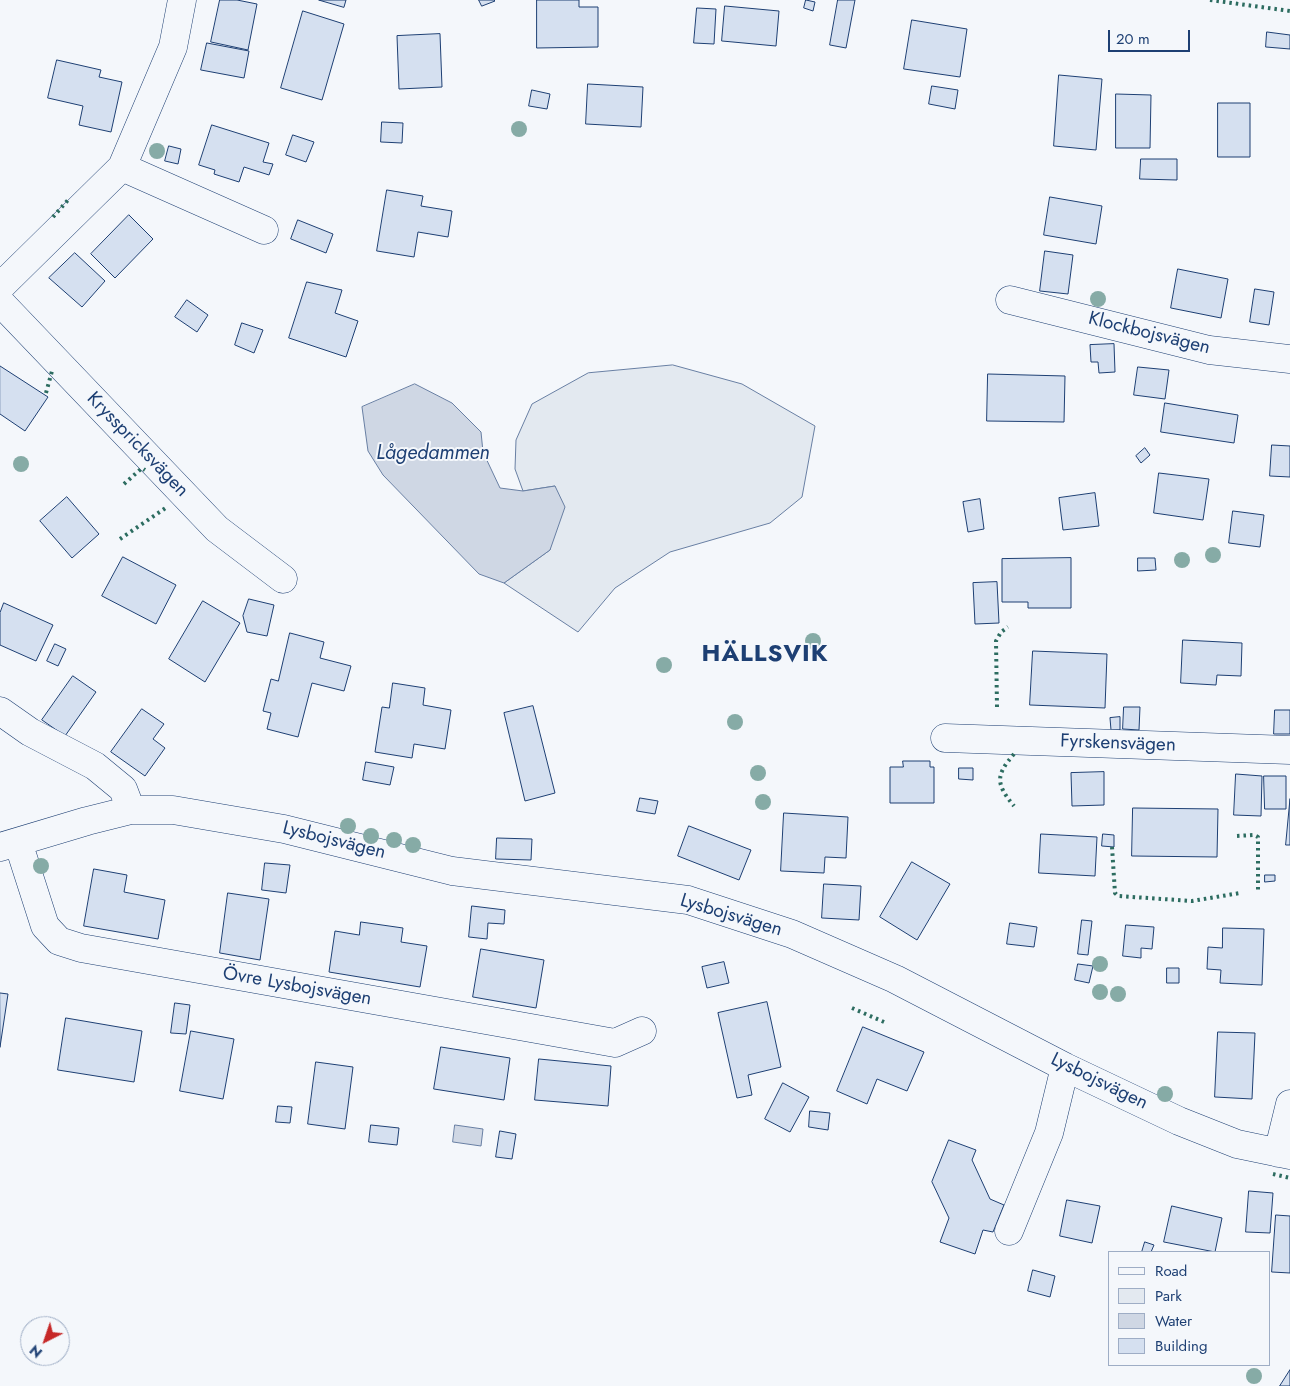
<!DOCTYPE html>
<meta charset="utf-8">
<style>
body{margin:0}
#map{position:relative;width:1290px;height:1386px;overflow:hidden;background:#f4f7fb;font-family:Jost,sans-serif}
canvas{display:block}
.legend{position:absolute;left:1108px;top:1251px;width:162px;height:115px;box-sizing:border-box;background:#f4f7fb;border:1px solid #9eadc5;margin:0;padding:6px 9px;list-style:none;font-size:15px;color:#1d3f73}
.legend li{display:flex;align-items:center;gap:10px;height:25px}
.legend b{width:25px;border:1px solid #9eadc5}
.north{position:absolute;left:20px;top:1316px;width:50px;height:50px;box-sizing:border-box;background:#f4f7fb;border:1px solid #9eadc5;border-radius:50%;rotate:221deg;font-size:14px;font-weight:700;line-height:20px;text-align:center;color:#1d3f73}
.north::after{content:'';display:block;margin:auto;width:18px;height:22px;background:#c62828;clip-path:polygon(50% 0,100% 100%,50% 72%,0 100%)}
.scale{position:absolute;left:1108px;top:30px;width:82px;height:22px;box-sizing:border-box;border:2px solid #1d3f73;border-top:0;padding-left:6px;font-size:15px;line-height:18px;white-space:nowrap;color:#1d3f73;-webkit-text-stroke:4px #f4f7fb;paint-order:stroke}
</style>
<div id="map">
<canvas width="1290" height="1386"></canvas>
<ul class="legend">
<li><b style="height:6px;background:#f4f7fb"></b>Road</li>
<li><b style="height:14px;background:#e3e9f0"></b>Park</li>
<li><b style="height:14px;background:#cfd7e4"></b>Water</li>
<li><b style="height:14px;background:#d5e0f0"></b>Building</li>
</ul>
<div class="north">N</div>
<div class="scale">20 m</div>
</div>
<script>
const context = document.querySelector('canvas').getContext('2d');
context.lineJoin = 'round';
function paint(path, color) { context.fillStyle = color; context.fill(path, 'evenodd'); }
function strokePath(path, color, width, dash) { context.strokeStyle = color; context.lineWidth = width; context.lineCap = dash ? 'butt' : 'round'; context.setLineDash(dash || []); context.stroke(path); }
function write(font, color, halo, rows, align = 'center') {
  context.font = font + ' Jost,sans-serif'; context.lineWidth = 4; context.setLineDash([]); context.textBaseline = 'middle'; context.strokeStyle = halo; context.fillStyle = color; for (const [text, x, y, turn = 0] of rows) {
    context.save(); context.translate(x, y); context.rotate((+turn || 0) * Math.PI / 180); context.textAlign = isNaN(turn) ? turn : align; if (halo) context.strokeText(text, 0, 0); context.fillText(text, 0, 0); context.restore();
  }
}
const green = new Path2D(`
 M673,365L742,384L815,426L802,497L770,523L670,552L615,588L578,632L504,583L550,550L555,486L523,491L515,469L516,440L532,404L588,373Z`);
const water = new Path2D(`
 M415,384L452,403L481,432L483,452L500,488L523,491L555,486L565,507L550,550L504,583L479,574L383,475L368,451L362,407Z
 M455,1125L483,1129L481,1146L453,1142Z`);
const building = new Path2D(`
 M220,0H237L257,4L248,50L211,42Z
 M319,0H346L344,7Z
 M479,0H494L495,1L482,6Z
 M537,0H579V7H598V47L537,48Z
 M806,0L815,2L813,11L804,8Z
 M838,0H855L846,48L830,45Z
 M725,6L779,11L776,46L722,41Z
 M697,8L716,9L714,44L694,43Z
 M303,11L344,24L322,100L281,88Z
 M912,20L967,29L960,77L904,69Z
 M1267,32L1290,35V49L1266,47Z
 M440,34L442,87L399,89L397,36Z
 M207,43L249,51L244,78L201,70Z
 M57,60L101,70L99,77L122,82L111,132L79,125L83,106L48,98Z
 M1059,75L1102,79L1096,150L1054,146Z
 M588,84L643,87L641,127L586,124Z
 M932,86L958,90L955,109L929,104Z
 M532,90L550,94L547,109L529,106Z
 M1116,94L1151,95L1150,148H1116Z
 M1218,103H1250V157H1218Z
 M382,122L403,123L402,143L381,142Z
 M212,125L269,143L263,162L273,164L269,175L244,167L239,182L214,174L215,170L199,165Z
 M293,135L314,142L306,162L286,155Z
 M169,146L181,149L178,164L165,161Z
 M1141,159H1177V180L1140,179Z
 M387,190L423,196L421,206L452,211L448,237L418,232L414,257L377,251Z
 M1050,197L1102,206L1096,244L1044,235Z
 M129,215L153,239L115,278L91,254Z
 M298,220L333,234L326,253L291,239Z
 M1045,251L1073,255L1068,294L1040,291Z
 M75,253L105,281L82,307L49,278Z
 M1178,269L1228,279L1221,318L1171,308Z
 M307,282L342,290L335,313L358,321L346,357L289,338Z
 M1255,289L1274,292L1269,325L1250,322Z
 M187,300L208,315L197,332L175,317Z
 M242,323L263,330L254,353L235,345Z
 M1114,344L1115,372L1099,373L1098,362H1091L1090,345Z
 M0,366L48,397L25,431L0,414Z
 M1138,367L1169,370L1165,399L1134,395Z
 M988,374L1065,376L1064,422L987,421Z
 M1165,403L1238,415L1234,443L1161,432Z
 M1272,445L1290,446V477L1270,476Z
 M1145,448L1150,455L1141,463L1136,456Z
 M1159,473L1209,479L1203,520L1154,513Z
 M1095,493L1099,526L1063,530L1059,498Z
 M67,497L99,534L72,558L40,521Z
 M980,499L984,529L968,532L963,502Z
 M1233,511L1264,515L1260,547L1229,543Z
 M123,557L176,585L156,624L102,596Z
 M1071,558V608H1028V602H1002V559Z
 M1138,558H1155L1156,570L1138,571Z
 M997,582L999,623L975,624L973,583Z
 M249,599L274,605L267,636L247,632L243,616Z
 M203,601L240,623L205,682L169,659Z
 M4,603L53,625L36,661L0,645V613Z
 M290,633L324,642L320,658L351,666L344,691L312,683L298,737L267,729L271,713L263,711L271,679L278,681Z
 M1183,640L1242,643L1241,676L1217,675L1216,685L1181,683Z
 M55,644L66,649L58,666L47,661Z
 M1033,651L1107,654L1105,708L1030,705Z
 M73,676L96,692L65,736L42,720Z
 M393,683L425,688L423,705L451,710L445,749L414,744L412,758L375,752L382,707L389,708Z
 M533,706L555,793L525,801L504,713Z
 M1124,707H1140L1139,730L1123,729Z
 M142,709L164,724L153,739L165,748L145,776L111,752Z
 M1275,710H1290V734H1274Z
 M1120,717V730H1111L1110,718Z
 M903,761H930V767H934V803H890V767H903Z
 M366,762L394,767L390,785L363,780Z
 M959,768H973V780L959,779Z
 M1104,772V805L1072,806L1071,773Z
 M1236,774L1262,776L1261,816L1234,815Z
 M1264,776H1286V809H1265Z
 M640,798L658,801L655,814L637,811Z
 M1290,799V845H1286Z
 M1133,808L1218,809L1217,857L1132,856Z
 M784,813L848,817L846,858L825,857L824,873L781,871Z
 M689,826L751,850L739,880L678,856Z
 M1041,834L1097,837L1095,876L1039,873Z
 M1103,834L1114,835V847L1102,846Z
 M497,838L532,839L531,860L496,859Z
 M912,862L950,884L917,940L880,917Z
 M265,863L290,865L286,893L262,890Z
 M94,869L127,875L124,892L165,900L158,939L84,926Z
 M1265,875H1275V881L1265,882Z
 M824,884L861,886L859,920L822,918Z
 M228,893L269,899L260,960L220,953Z
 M472,906L505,910L504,924L488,923L487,939L469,937Z
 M1082,920L1092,921L1088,955L1078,954Z
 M361,922L403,928L401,942L427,946L420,987L329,972L335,931L359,935Z
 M1010,923L1037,927L1034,947L1007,944Z
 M1126,925L1154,927L1152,949L1141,948V958L1123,956Z
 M1223,928L1264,929L1262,985L1220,983L1221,970L1207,969L1208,947L1222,948Z
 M481,949L544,960L536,1008L473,997Z
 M724,962L729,983L707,988L702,967Z
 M1078,964L1093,966L1089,983L1075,980Z
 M1167,968H1179V983H1167Z
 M0,993L8,994L0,1047Z
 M767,1002L781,1067L748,1075L752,1095L737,1098L718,1013Z
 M175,1003L190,1005L186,1034L171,1033Z
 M66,1018L142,1031L134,1082L58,1070Z
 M863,1027L924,1052L907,1091L877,1079L867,1104L837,1091Z
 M191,1031L234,1039L223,1099L180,1091Z
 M1218,1032L1255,1033L1252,1099L1215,1097Z
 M441,1047L510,1058L504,1100L434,1089Z
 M539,1059L611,1066L608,1106L535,1100Z
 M316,1062L353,1067L345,1129L308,1124Z
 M783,1083L809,1097L790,1132L765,1119Z
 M278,1106L292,1107L290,1123L276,1122Z
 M810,1111L830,1113L828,1130L809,1127Z
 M371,1125L399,1128L397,1145L369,1142Z
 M500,1131L516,1134L512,1159L496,1157Z
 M949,1140L976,1150L972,1160L990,1199L1004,1205L993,1232L983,1230L975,1254L940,1242L949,1218L932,1182Z
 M1249,1191L1273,1193L1270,1233L1246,1232Z
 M1067,1200L1100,1206L1092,1243L1060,1236Z
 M1172,1206L1222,1218L1215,1252L1164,1242Z
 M1276,1215L1290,1216V1273L1272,1272Z
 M1145,1242L1154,1245L1151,1252H1142Z
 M1033,1270L1055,1276L1050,1297L1028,1291Z
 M1290,1370V1386H1280Z`);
const minor = new Path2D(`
 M122,167L264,230
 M0,287L122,167L173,47L182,0
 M1010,300L1209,350L1290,359
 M0,302L217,529L283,579
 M0,711L30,732L95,766L123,789L131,810
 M945,738L1290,750
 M18,842L45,926L59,941L81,948L615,1043L642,1031
 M0,847L87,821L131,810H173L284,829L452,871L688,900L792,934L895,979L1065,1067L1179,1121L1237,1144L1290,1155
 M1278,1153L1290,1104
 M1009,1231L1049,1133L1065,1067`);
const hedge = new Path2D(`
 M1210,0L1290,11
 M53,217L68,200
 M46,393L52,371
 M124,484L142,468L145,470
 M120,539L167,507
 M997,707L996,641L1001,632L1008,627
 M1014,754C995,776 996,784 1014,806
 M1237,836L1254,835L1258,837V890
 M1112,847L1115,893L1118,896L1192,901L1240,893
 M852,1008L884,1022
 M1273,1174L1290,1178`);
const trees = [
 [519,129],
 [157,151],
 [1098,299],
 [21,464],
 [1213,555],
 [1182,560],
 [813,641],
 [664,665],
 [735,722],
 [758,773],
 [763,802],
 [348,826],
 [371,836],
 [394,840],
 [413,845],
 [41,866],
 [1100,964],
 [1100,992],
 [1118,994],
 [1165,1094],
 [1254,1376]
];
const streetNames = [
 ["Klockbojsvägen",1149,334,14],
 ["Krysspricksvägen",137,445,46],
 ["Fyrskensvägen",1118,744,2],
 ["Lysbojsvägen",334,841,14],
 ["Lysbojsvägen",731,916,17],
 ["Övre Lysbojsvägen",297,987,10],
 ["Lysbojsvägen",1099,1082,26]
];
const waterNames = [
 ["Lågedammen",433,454]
];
const districtNames = [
 ["HÄLLSVIK",765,655]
];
paint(green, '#e3e9f0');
strokePath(green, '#687fa3', 1);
paint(water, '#cfd7e4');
strokePath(water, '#687fa3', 1);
paint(building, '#d5e0f0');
strokePath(building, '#1d3f73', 1);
strokePath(minor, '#1d3f73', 29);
strokePath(minor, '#f4f7fb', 28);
strokePath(hedge, '#2c6c60', 4, [2.5, 4]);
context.fillStyle = '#86aba6';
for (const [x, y] of trees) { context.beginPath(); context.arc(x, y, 8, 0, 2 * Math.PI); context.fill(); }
write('19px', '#1d3f73', '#f4f7fb', streetNames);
write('italic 20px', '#1d3f73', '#f4f7fb', waterNames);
context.letterSpacing = '1px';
write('bold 24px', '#1d3f73', '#f4f7fb', districtNames);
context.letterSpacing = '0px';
</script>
